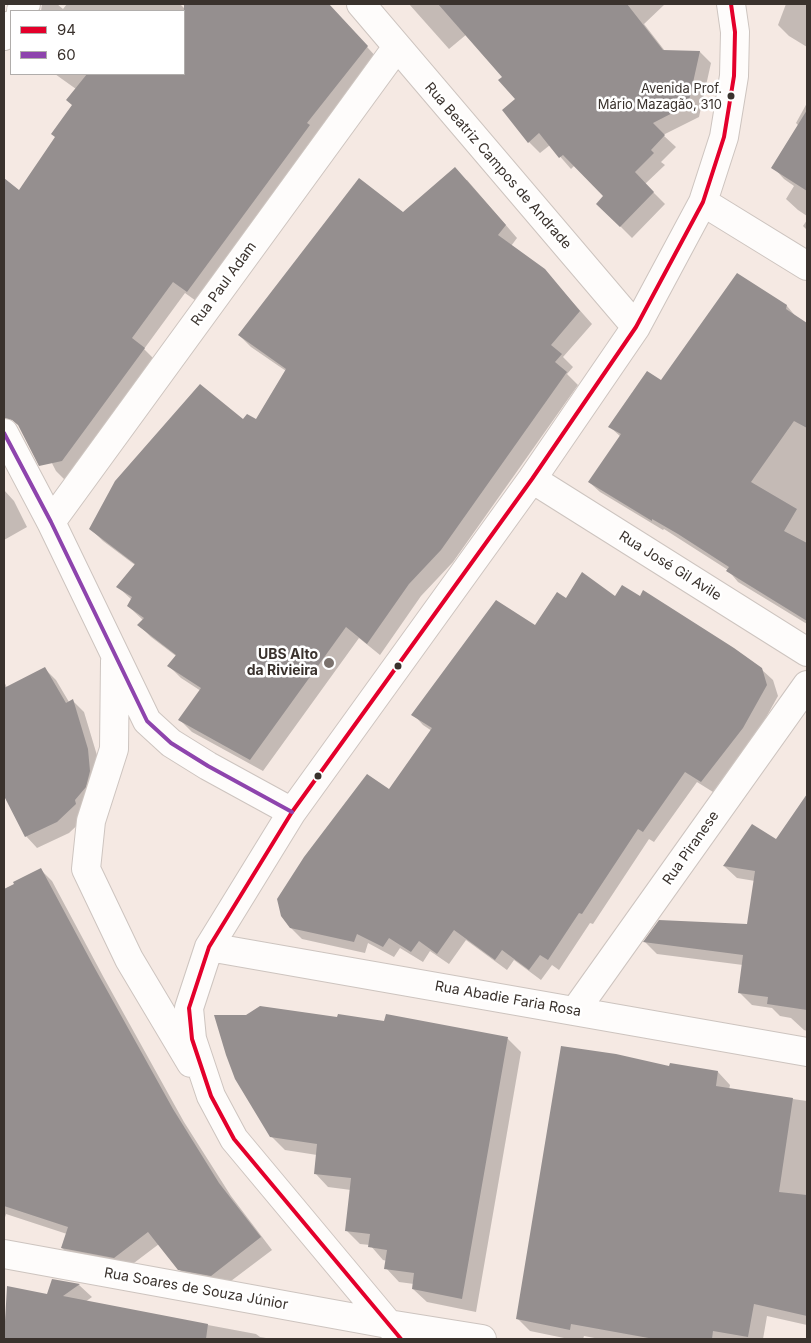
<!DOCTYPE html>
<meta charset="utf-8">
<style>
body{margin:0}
#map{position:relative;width:811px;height:1343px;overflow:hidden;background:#f5e9e3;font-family:Inter,sans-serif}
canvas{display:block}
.frame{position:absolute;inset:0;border:5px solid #3a322d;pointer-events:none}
.legend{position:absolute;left:10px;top:10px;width:175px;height:65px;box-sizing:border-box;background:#fff;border:1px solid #b0adab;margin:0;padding:6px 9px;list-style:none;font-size:15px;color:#3a322d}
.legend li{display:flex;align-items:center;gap:10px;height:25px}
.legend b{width:25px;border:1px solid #b0adab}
</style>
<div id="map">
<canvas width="811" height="1343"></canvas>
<div class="frame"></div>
<ul class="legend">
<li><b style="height:6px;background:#e4002b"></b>94</li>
<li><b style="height:6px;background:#8e44ad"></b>60</li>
</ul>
</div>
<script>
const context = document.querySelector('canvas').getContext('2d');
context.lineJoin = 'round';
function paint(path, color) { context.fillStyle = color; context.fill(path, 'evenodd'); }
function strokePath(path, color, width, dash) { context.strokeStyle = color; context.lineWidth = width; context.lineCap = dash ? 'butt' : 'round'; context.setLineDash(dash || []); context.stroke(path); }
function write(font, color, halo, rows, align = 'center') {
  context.font = font + ' Inter,sans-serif'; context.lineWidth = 5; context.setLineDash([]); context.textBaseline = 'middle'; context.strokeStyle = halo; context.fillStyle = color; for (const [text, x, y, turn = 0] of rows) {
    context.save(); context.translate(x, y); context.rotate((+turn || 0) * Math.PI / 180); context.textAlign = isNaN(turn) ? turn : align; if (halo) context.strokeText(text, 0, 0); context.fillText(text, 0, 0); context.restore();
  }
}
const shadow = new Path2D(`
 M42,4H57L63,9L67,4H180L184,8L189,4H328L378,59L199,303L185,293L144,349L156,361L67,482L56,471L4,370V180L19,191L56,138L73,105L76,89L55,74H184V11H41Z
 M409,4H665L644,24L665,51L700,52L711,63L699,117L663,135L676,147L661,162L665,165L645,184L665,204L632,238L598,204L605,196L575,165L571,169L550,145L540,153L529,142L516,99L504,77L467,34L449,49Z
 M786,4H807V47L789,36L778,25Z
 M807,103V216L798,210L786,199L794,186L784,179L773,167L799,126L796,123Z
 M467,180L517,238L511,246L544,270L592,324L563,357L573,367L567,374L578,385L453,562L421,596L380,655L359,638L263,771L192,732L180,720L201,691L181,678L169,666L176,656L151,637L139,625L143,620L128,606L132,600L118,587L135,565L103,541L91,529L243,421H256L286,371L251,347L239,335L403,213Z
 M807,220V230L803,226Z
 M787,306L797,318L807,325V624L738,582L728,570L664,529L663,530L600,492L589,482L621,437L610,427L662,382Z
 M4,490L14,501L27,527L4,540Z
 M615,598L761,669L773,680L778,696L754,739L713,792L697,782L654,842L649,839L593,924L590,923L559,970L552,965L541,980L514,960L507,970L466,940L449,964L430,951L423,962L400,948L394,957L368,943L365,953L302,939L290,927L432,731L423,725L413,714L535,627L566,599Z
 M44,668L56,680L69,702L73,701L84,712L99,762L87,816L69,833L37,848L26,836L4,793V681L7,688Z
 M792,818L807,828V1031L804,1030L791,1018L780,1016L772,1008L752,1005L739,992L743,965L657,954L645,942L748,926L755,881L737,878L724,866L777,840Z
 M41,870L52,881L104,978L184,1122L231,1196L272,1250L223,1287L191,1281L179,1269L159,1244L126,1269L74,1260L62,1248L67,1234L6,1214L4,1221V891Z
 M387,1015L508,1039L521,1052L476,1312L427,1302L413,1289L414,1284L399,1282L386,1268L387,1261L383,1260L370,1245L360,1244L347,1231L351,1190L328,1187L315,1173L317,1155L285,1150L271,1136L338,1018L386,1023Z
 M670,1067L718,1072L730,1085L729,1090L807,1101V1325L767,1316L763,1339H600L584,1336L583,1339H569L530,1331L517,1318Z
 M53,1280L79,1285L92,1297L85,1302L256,1334L260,1337L272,1339H4L8,1287L48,1295Z`);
const building = new Path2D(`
 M184,4H329L368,46L307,123L310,125L187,292L173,282L132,338L145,348L62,461L39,466L18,425L12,420L4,418V178L19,190L55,137L51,134L72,105L66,100L87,74H184Z
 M438,4H627L663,50L700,51L688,105L653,123L665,135L651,150L654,153L635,172L654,192L620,227L596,204L603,196L563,155L559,158L539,133L528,143L502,110L515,99L498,80L502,77Z
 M807,110V191L771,168Z
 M455,167L506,225L498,235L545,269L580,311L551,345L562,354L555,362L567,372L441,550L409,584L367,644L346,627L250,760L178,720L201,688L167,666L176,655L137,625L144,618L127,606L132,597L116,587L135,564L89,529L115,481L200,384L243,419L247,414L256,419L286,369L238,335L359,178L403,212Z
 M737,273L787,305L786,309L807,323V428L794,421L751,482L797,509L784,531L807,543V621L726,571L729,567L678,534L652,519V521L588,482L621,434L608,427L647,371L661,380Z
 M582,572L615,596L622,585L640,596L643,590L734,648L762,668L767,685L743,728L701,782L685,772L643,832L638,829L582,914L579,913L548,960L540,955L529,970L502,950L495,960L454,930L437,954L419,941L411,952L389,938L383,947L357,934L354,942L290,928L281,916L277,899L304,857L367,774L389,789L432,728L411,715L496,600L535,625L557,592L566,598Z
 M45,667L66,703L73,699L88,749L90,771L86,787L75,800L76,804L57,822L25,837L4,796V688Z
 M807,794V1010L767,1004L768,997L738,993L743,955L643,942L659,920L747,924L755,871L723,866L752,824L776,839Z
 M41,868L93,965L173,1109L219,1183L261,1237L211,1276L178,1270L148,1232L114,1258L61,1248L68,1227L4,1206V889L14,884L13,882Z
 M260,1006L337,1017L338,1014L384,1021L386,1014L508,1037L462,1299L412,1289L414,1273L384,1269L387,1250L368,1247L370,1234L345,1231L351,1178L314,1174L317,1144L270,1137L235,1079L226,1055L214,1015H246Z
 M561,1046L616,1054L669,1066L670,1063L718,1071L716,1086L793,1098L779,1192L807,1195V1316L754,1304L748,1337L713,1331L712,1339H654L571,1324L570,1330L516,1319Z
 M52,1279L80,1284L63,1296L208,1324L206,1339H4L7,1286L47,1294Z`);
const minor = new Path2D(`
 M361,4L636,327
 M21,11L26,4
 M4,36L11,25
 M703,202L807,266
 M4,433L51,522L147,721L171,743L208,766L292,812
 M532,479L807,652
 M51,522L397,47
 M115,661L114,749L91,821L86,869L129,959L191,1063
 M209,947L807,1052
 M575,1011L807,685
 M4,1254L388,1324L482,1339
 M401,1339L234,1139L211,1096L192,1039L189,1008L209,947L292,812L532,479L636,327L703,202L724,137L734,76L735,32L731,4`);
const bus1 = new Path2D(`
 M401,1339L234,1139L211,1096L192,1039L189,1008L209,947L292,812L532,479L636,327L703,202L724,137L734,76L735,32L731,4`);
const bus2 = new Path2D(`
 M4,433L51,522L147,721L171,743L208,766L292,812`);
const markers = [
 [731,96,4.5,"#3a322d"],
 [329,663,6,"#7b726d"],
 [398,666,4.5,"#3a322d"],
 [318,776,4.5,"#3a322d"]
];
const busNames = [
 ["Avenida Prof.",722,89],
 ["Mário Mazagão, 310",722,105]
];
const streetNames = [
 ["Rua Beatriz Campos de Andrade",498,166,49],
 ["Rua Paul Adam",224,284,-54],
 ["Rua José Gil Avile",670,566,32],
 ["Rua Piranese",691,848,-55],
 ["Rua Abadie Faria Rosa",508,999,10],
 ["Rua Soares de Souza Júnior",196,1289,10]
];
const poiNames = [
 ["UBS Alto",318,655],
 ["da Rivieira",318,671]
];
paint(shadow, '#0003');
paint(building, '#958f8f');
strokePath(minor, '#cdc4bf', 30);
strokePath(minor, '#fefcfb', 28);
strokePath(bus1, '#e4002b', 4);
strokePath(bus2, '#8e44ad', 4);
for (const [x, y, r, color] of markers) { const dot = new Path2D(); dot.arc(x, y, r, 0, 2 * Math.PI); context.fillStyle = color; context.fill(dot); strokePath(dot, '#fff', 2); }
write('13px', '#3a322d', '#fff', busNames, 'right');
write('14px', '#3a322d', '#fff', streetNames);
write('bold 14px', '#3a322d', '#fff', poiNames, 'right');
</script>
